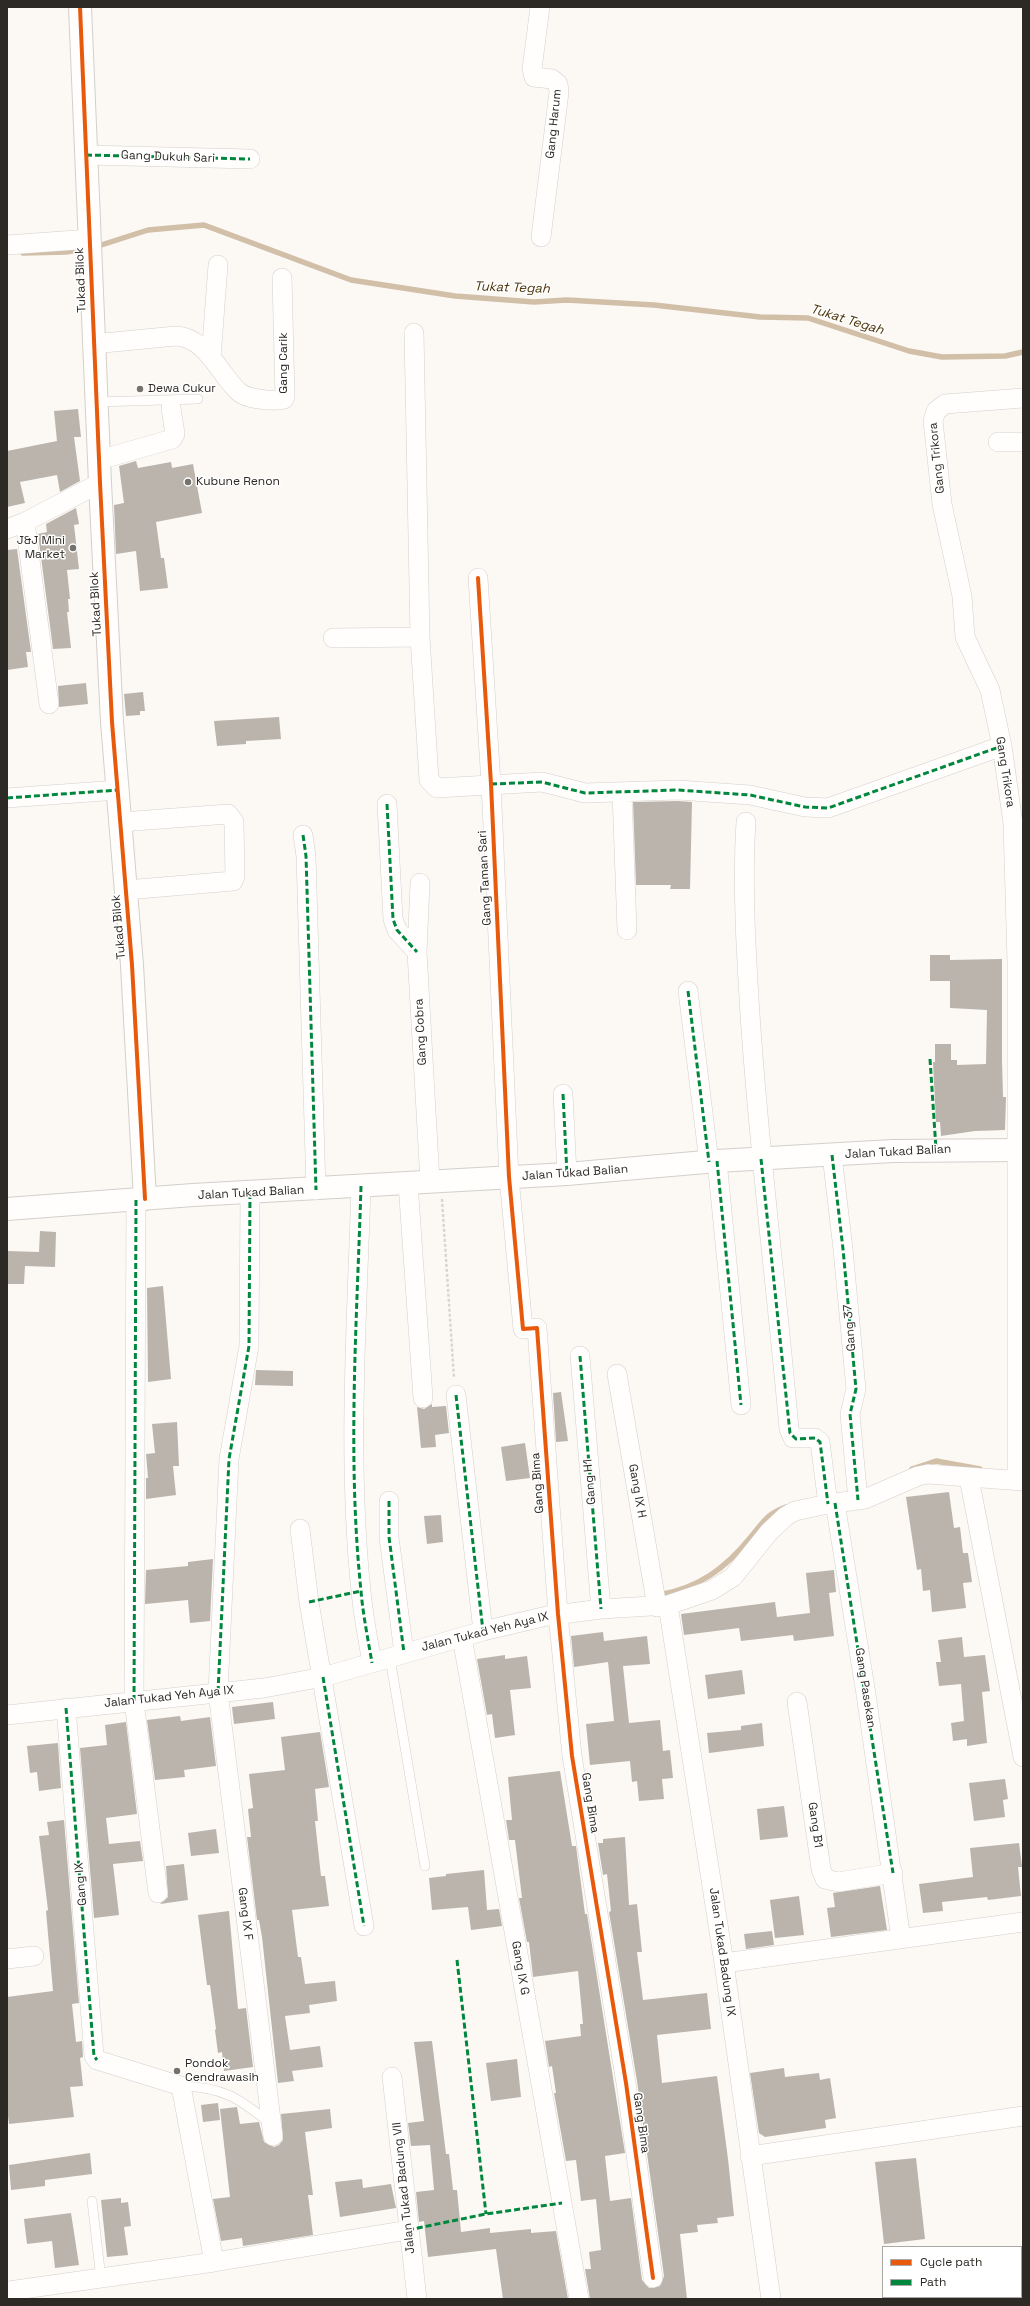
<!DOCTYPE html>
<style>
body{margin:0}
#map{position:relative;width:1030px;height:2306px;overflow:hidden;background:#fcf8f4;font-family:"Space Grotesk",sans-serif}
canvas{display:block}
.frame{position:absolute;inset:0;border:8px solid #2d2924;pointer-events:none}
.legend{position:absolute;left:882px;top:2246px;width:140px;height:52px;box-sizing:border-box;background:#fff;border:1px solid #aba9a7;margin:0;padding:5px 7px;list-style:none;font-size:12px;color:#2d2924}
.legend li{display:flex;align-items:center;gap:8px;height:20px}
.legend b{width:20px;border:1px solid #aba9a7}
</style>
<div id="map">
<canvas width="1030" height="2306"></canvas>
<div class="frame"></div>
<ul class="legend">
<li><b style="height:5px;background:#e8590c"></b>Cycle path</li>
<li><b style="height:5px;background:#00873e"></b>Path</li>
</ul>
</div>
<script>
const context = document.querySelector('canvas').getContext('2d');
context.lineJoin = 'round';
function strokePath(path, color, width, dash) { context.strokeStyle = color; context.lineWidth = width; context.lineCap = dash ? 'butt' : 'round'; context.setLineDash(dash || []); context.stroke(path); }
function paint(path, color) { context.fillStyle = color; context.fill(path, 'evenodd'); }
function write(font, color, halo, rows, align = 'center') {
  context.font = font + ' "Space Grotesk",sans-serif'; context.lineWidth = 3; context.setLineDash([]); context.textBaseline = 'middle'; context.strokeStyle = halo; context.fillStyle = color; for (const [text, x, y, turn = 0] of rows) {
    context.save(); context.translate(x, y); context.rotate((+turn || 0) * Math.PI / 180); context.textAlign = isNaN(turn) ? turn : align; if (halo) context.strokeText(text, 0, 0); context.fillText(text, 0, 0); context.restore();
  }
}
const stream = new Path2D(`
 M95,247L148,230L204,225L351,280L455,296L534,302L567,300L654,305L760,317L808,318L909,351L942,357L1005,356L1023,352
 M23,253L66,252L86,249
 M912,1469L936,1461L980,1469
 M659,1595C698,1588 725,1569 750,1538C764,1522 765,1515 786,1507`);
const building = new Path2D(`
 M78,409L81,437H74L80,481L60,492L57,475L20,482L25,503L7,507V451L57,441L54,411Z
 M136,461L138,468L171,462L172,468L193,464L202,513L156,522L161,558H164L168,588L140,591L136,551L116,554L114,505L124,503L119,466Z
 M76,508L79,524L74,525L79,569L67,570L70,599H68L69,612H67L71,648L53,649L38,534L47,532L46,524Z
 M17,549L31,652H26L28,667L7,670V550Z
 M86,683L88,704L59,707L58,686Z
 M143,692L145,711H140V715L126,716L124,694Z
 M279,717L281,739L246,741V744L217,746L214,721Z
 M678,801L692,802L690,889H670L671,885H636L633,802Z
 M930,955H950V960L1002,959V1061L1003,1097H1006L1005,1130L975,1131L941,1136L940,1122H936L933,1062H935V1044H951V1060H957V1065L986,1064L987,1010L950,1008V981H930Z
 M40,1231L56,1232L55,1267L25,1266L24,1284H7V1251L39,1252Z
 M163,1286L171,1379L148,1382L147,1288Z
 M256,1370L293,1371V1386L255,1385Z
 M561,1392L568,1441L556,1442L553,1393Z
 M432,1404V1407L446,1406L449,1433L435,1435L436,1447L421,1448L417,1407L424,1409Z
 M177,1422L179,1466H173L176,1495L146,1499V1478H148L146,1454L155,1453L152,1424Z
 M525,1443L530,1478L506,1481L501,1447Z
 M949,1492L954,1528L960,1527L963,1553H968L972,1582L963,1583L966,1608L932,1612L930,1590L923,1591L921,1569L917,1570L906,1497Z
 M441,1515L443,1542L427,1544L424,1516Z
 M213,1559L210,1621L190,1623L188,1600L145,1604L146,1570L188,1566V1562Z
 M834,1570L836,1592L829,1593L834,1636L794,1641L793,1635L741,1641L739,1628L684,1635L681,1614L775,1602L777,1617L810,1613L806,1573Z
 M603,1632L604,1641L647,1636L650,1664L623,1666L629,1723L660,1720L663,1751L670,1750L673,1778L662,1779L664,1799L639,1801L637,1781L632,1782L630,1761L590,1765L586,1724L614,1721L608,1662L574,1667L571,1636Z
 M962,1637L964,1657L985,1655L990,1691L982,1692L987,1743L967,1746V1739L953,1741L951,1723L964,1721L961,1684L939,1686L936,1662H941L938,1640Z
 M505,1655V1659L527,1656L531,1688L510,1690L515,1735L495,1738L492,1714L487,1715L477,1659Z
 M742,1670L745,1694L708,1699L705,1675Z
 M273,1702L275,1719L234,1724L232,1707Z
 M180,1716L181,1721L210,1717L216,1766L184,1770L185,1777L155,1780L147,1720Z
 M126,1722L137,1814L106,1818L109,1844L140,1841L143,1861L113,1864L119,1915L94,1918L80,1748L107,1745L105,1725Z
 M762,1723L764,1746L709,1753L707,1733L741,1730V1726Z
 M320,1732L329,1787L315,1789L318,1821H315L321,1876H325L329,1906L292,1910L298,1957H301L305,1984L335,1981L337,2001L309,2005L310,2013L285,2016L290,2050L320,2046L323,2067L292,2071L294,2081L278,2083L262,1937L259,1920H257L247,1837H251L248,1809L253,1808L249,1774L285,1770L281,1737Z
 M58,1743L61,1788L39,1791L37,1772L30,1773L27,1746Z
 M560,1771L572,1846H576L585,1914H587L625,2153L605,2156L610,2201L631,2198L642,2280L649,2288L660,2286L664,2276L637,2081L609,1912L611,1911L607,1874L603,1875L598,1843H603V1839L625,1837L629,1905L637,1904L642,1952H637L643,2000L707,1993L711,2029L657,2035L662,2083L717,2076L728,2159L734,2216L717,2218L718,2223L697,2225L698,2232L680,2234L687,2299H590L585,2269H591L589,2252L601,2250L596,2199L581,2201L576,2160L566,2161L554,2093H556L552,2066L549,2067L545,2041L581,2036L580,2024H583L578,1971L533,1977L529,1942H527L519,1898H522L515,1840H509L506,1820H512L508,1777Z
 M1005,1779L1008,1799L1003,1800L1005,1817L974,1821L969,1783Z
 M784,1806L788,1837L760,1840L757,1809Z
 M64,1820L79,2003L72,2004L76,2042L82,2041L83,2057L80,2058L83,2086L70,2087L74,2117L9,2124L7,2108V1997L53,1991L46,1911L48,1910L39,1836L49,1835L47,1822Z
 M216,1829L219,1853L191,1856L188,1833Z
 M1019,1843L1022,1867H1018L1021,1896L988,1900L987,1897L942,1902L943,1911L923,1913L919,1884L973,1877L970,1848Z
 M184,1864L188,1900L160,1904L168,1897L166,1866Z
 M484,1870L487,1910L499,1909L502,1926L471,1930L468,1907L432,1910L429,1878L446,1876V1874Z
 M880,1886L887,1930L831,1937L827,1908L835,1907L833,1893Z
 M799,1896L804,1935L775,1938L770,1900Z
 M229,1911L238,2009L246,2008L253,2067L224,2071L222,2052L218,2053L215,2030L216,2029L210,1985H207L198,1915Z
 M772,1931L774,1945L746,1949L744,1934Z
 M432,2041L446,2154H449L453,2190H457L461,2232L490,2228V2233L531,2229V2233L556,2231L568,2299H503L496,2249L428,2257L424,2221L419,2222L416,2192L434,2190L430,2145L411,2146L408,2123L424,2121L414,2042Z
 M517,2059L521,2097L491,2101L486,2063Z
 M784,2068L785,2077L819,2073L820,2080L830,2078L836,2118L825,2120L826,2128L765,2137L759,2133L750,2073Z
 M218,2103L220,2120L203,2122L201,2105Z
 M237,2107L240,2124L259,2122L264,2142L274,2147L279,2145L283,2140L281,2114L330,2109L332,2128L305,2132L313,2195H308L313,2235L243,2246L242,2238L221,2241L213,2199L230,2197L220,2109Z
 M90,2153L92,2174L45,2180V2186L11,2190L9,2165Z
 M916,2158L925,2239L884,2244L875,2162Z
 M362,2179L363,2188L391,2184L396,2208L340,2217L335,2182Z
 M121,2198V2203L128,2202L131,2226L124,2227L128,2255L107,2257L101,2200Z
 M71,2213L79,2265L55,2268L52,2241L27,2244L24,2219Z`);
const path = new Path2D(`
 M442,1199L454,1378`);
const lane = new Path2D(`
 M96,402L198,399
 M390,1658L425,1866
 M181,2086C223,2087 239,2098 271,2124
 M92,2201L101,2279`);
const street = new Path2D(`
 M540,7L532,69L534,77L552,79L558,84L559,92L541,237
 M86,155L250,159
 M7,245L90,239
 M414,333L420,637L429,780L437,788L542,782L585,793L678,790L750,795L805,807L828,808L1002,746
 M93,344L176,336C206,337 220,375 239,392C246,398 258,399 266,400C272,400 279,401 284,399L285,396L282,278
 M211,358L218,265
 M998,442H1023
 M99,460L172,439L175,434L171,408
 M25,522L49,704
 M7,529L25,522L100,483
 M478,578L491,784L509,1177L523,1329L537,1328L558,1614L572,1756L626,2083L653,2278
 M333,638L420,637
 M622,793L627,930
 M7,798L118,790
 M387,804L393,919L397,930L417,952
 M121,822L228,814L234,822L235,876L233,881L126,890
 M746,822C742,885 746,951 750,1014C759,1153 777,1291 789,1429L793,1438H815L820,1442L828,1504
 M303,835L306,856L316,1190
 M420,883L417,952L430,1182
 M688,991L709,1162
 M563,1094L567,1174
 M832,1155L843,1249L856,1389L850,1414L858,1500
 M717,1161L741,1405
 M408,1183L423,1398
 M361,1186C357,1321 347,1457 361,1591C363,1615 368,1639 372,1663
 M250,1193L249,1346L229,1459L218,1692L273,2136
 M136,1199L134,1701L158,1893
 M580,1356L601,1609
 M617,1374L657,1607
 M456,1395L483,1631
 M969,1478L1023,1757
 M1017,1479V962L1013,823L1002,746L990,690L965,637L962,596L942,504L933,421L936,411L945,404L1023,398
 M389,1501V1537L404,1653
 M835,1503L866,1694L901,1939
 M300,1529L309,1602L364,1926
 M668,1605L724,1963L771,2299
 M462,1637L579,2299
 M797,1702L821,1869L825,1879L838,1882L893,1873
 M66,1708L94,2056L97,2060L181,2086L214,2262
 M7,1715L264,1688L323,1677L483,1631L547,1616L601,1609L668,1605L712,1590L733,1577L769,1532L786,1516L795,1511L828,1504L865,1499L918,1476L928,1474L1023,1481
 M7,1959L34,1956
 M724,1963L1023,1922
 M392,2077L417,2299
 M750,2156L1023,2116
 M9,2291L214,2262L408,2230`);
const secondary = new Path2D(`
 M80,7L100,483L112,722L132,965L145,1199
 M7,1209L193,1195L567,1174L717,1161L893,1151L1023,1150`);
const quiet = new Path2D(`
 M86,155L250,159
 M491,784L542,782L585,793L678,790L750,795L805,807L828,808L1002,746
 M7,798L118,790
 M387,804L393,919L397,930L417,952
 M303,835L306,856L316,1190
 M688,991L709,1162
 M930,1059L936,1149
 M563,1094L567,1174
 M832,1155L843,1249L856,1389L850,1414L858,1500
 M761,1159L790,1433L796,1439L815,1438L820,1442L828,1504
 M717,1161L741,1405
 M361,1186C357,1321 347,1457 361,1591C363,1615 368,1639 372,1663
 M580,1356L601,1609
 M456,1395L483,1631
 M389,1501V1537L404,1653
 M835,1503L893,1873
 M309,1602L361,1591
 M323,1677L364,1926
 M218,1692L229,1459L249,1346L250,1193
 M134,1701L136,1199
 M66,1708L94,2056L97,2060
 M457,1960L486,2214
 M408,2230L486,2214L562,2203`);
const cycleway = new Path2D(`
 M80,7L100,483L112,722L132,965L145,1199
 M478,578L491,784L509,1177L523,1329L537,1328L558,1614L572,1756L626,2083L653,2278`);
const markers = [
 [140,389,4,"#75716d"],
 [188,482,4,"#75716d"],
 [73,548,4,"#75716d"],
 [177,2071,4,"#75716d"]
];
const streetNames = [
 ["Gang Harum",554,124,-84],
 ["Gang Dukuh Sari",168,157,2],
 ["Tukad Bilok",81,280,-92],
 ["Gang Carik",284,363,-90],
 ["Gang Trikora",937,458,-96],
 ["Tukad Bilok",96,604,-93],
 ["Gang Trikora",1005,772,81],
 ["Gang Taman Sari",485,878,-93],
 ["Tukad Bilok",119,927,-95],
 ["Gang Cobra",421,1032,-93],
 ["Jalan Tukad Balian",898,1152,-3],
 ["Jalan Tukad Balian",575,1173,-4],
 ["Jalan Tukad Balian",251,1193,-3],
 ["Gang 37",850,1328,-95],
 ["Gang H1",590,1482,-95],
 ["Gang Bima",538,1483,-94],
 ["Gang IX H",637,1491,80],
 ["Jalan Tukad Yeh Aya IX",485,1632,-14],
 ["Gang Pasekan",865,1688,81],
 ["Jalan Tukad Yeh Aya IX",169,1697,-6],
 ["Gang Bima",590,1803,81],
 ["Gang B1",815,1825,82],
 ["Gang IX",81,1884,-95],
 ["Gang IX F",245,1914,83],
 ["Jalan Tukad Badung IX",722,1952,82],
 ["Gang IX G",520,1968,80],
 ["Gang Bima",641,2123,82],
 ["Jalan Tukad Badung VII",404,2188,-96]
];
const poiNames = [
 ["Dewa Cukur",148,389],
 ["Kubune Renon",196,482],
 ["J&J Mini",65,541,"right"],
 ["Market",65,555,"right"],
 ["Pondok",185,2064],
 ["Cendrawasih",185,2078]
];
const waterNames = [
 ["Tukat Tegah",512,288,2],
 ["Tukat Tegah",847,320,17]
];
strokePath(stream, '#d1bfa8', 5.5);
paint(building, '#bab4ac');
strokePath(lane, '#d3cfcb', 10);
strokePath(street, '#d3cfcb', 20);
strokePath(secondary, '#d3cfcb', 24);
strokePath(path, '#d8d6d5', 2.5, [3, 2]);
strokePath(lane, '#fffefd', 9);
strokePath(street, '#fffefd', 19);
strokePath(secondary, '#fffefd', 22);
strokePath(quiet, '#00873e', 3, [6, 3]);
strokePath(cycleway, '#e8590c', 4);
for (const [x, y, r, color] of markers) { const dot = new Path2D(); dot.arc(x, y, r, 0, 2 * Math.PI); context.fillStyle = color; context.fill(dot); strokePath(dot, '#fff', 1.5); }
write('12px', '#2d2924', '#fff', streetNames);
write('12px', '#2d2924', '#fff', poiNames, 'left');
write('italic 13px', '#4a3207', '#fff', waterNames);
</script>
